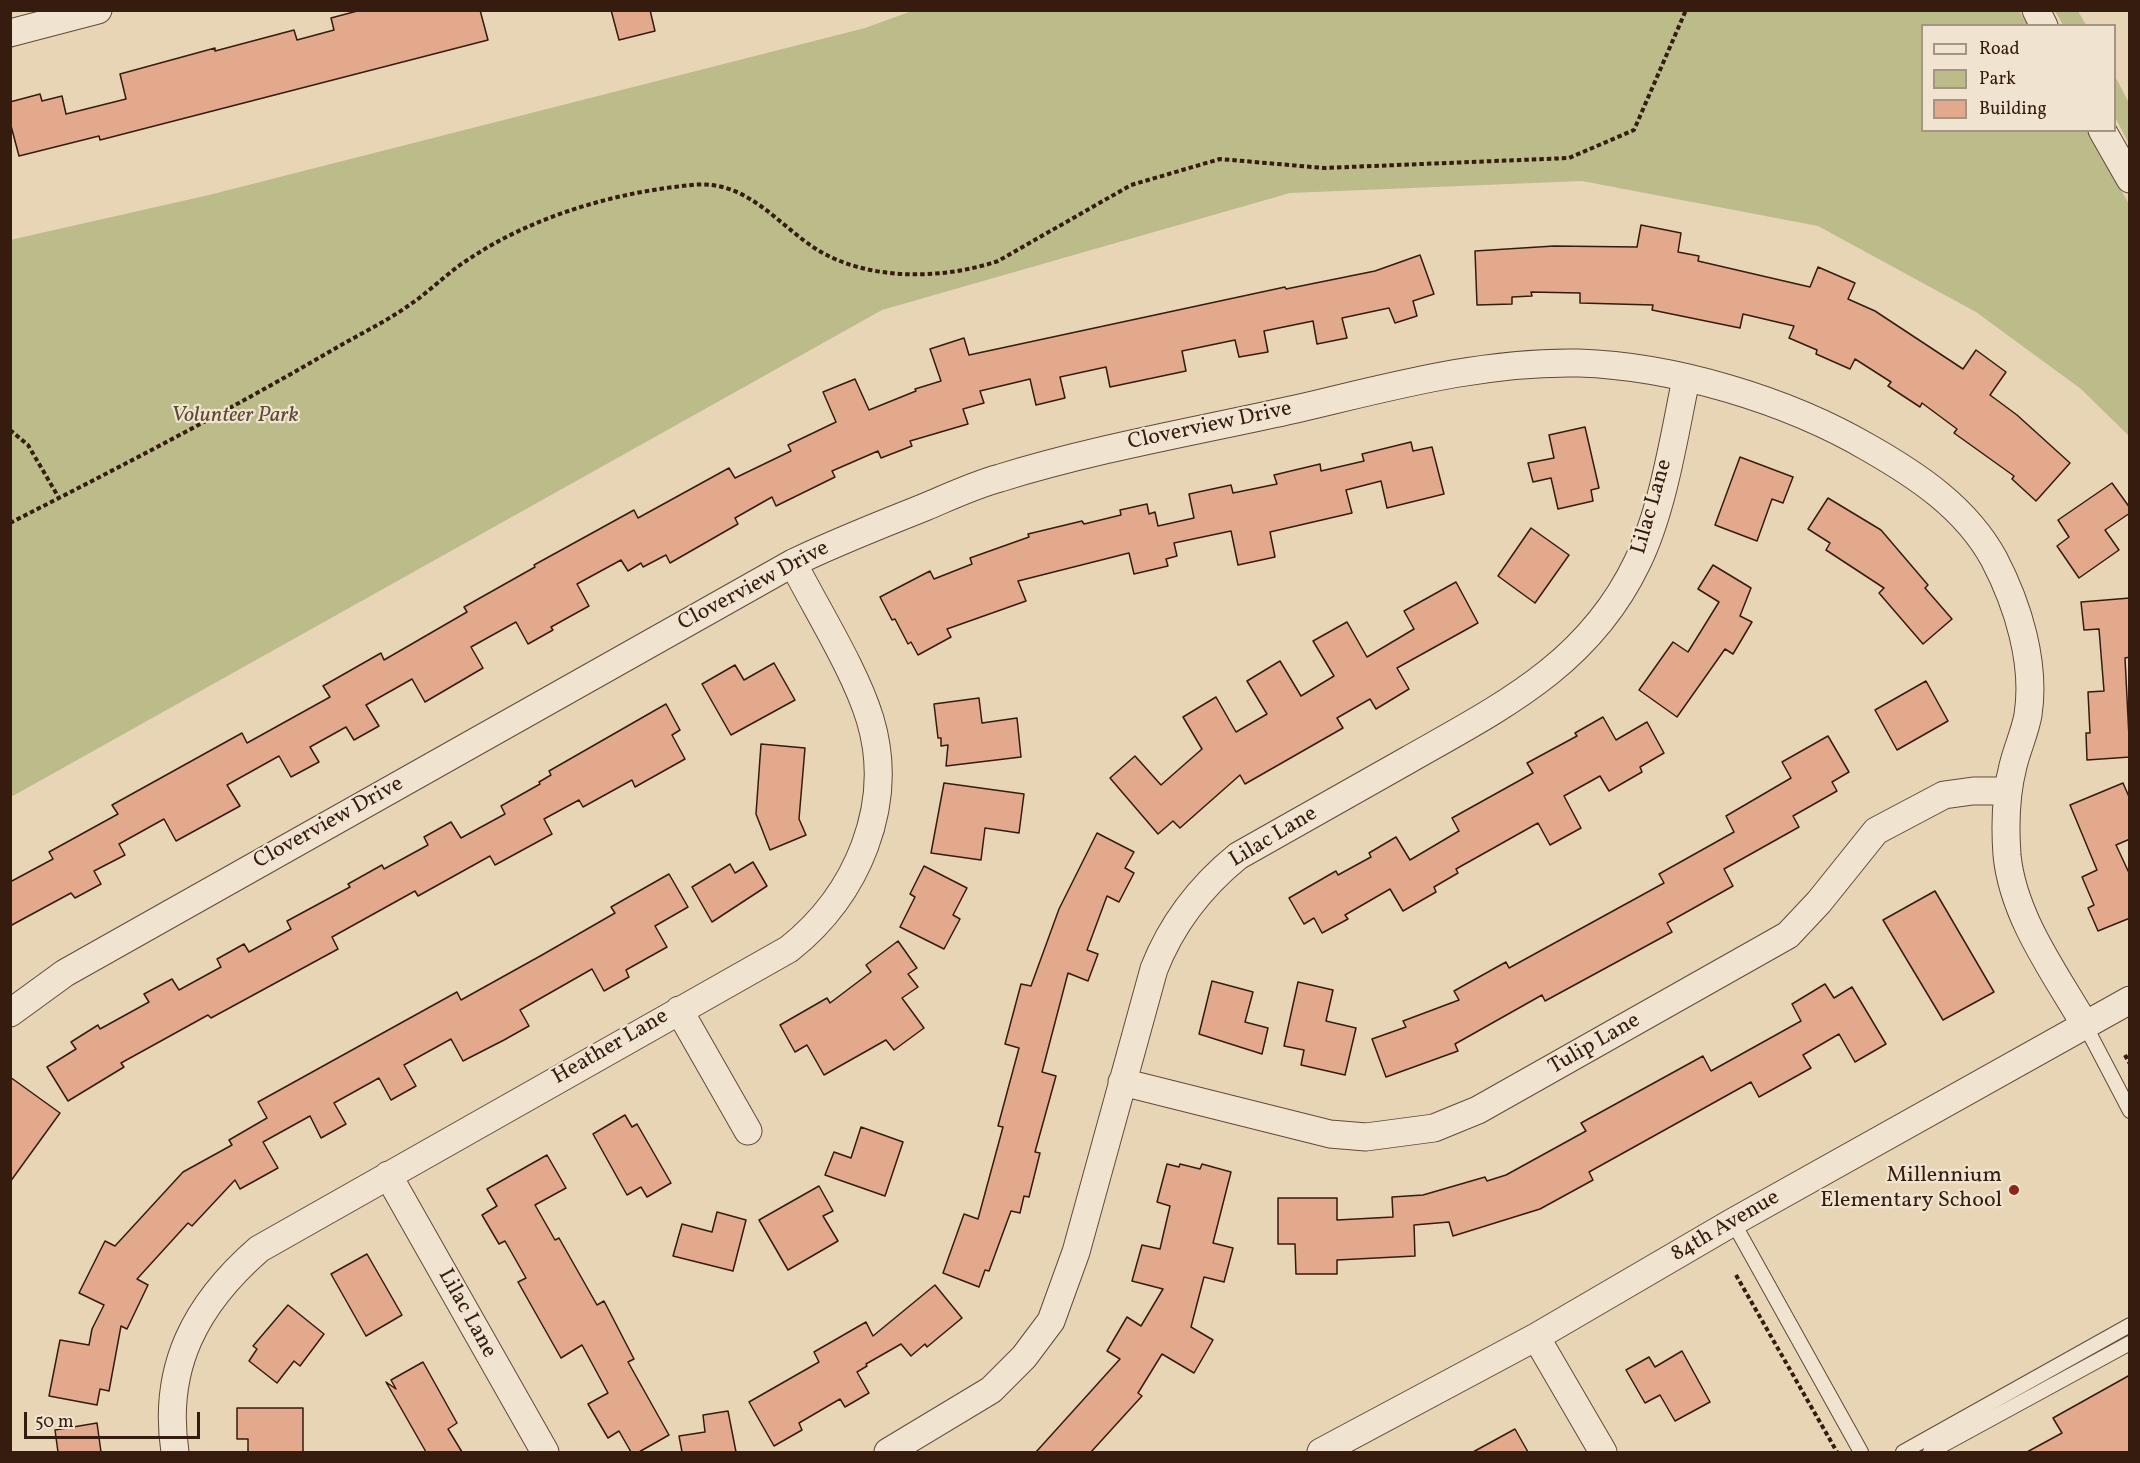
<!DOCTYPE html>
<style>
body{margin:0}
#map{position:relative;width:2140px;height:1463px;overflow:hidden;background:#e8d5b6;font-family:Vollkorn,serif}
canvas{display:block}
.frame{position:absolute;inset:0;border:12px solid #361b0f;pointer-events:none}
.legend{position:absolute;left:1921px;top:24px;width:195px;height:108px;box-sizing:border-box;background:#f0e4d0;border:2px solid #a69483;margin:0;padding:8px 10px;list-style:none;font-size:18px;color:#361b0f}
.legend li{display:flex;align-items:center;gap:12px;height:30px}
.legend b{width:30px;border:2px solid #a69483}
.scale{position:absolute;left:24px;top:1412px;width:176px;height:27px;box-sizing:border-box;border:3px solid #361b0f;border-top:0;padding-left:8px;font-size:18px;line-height:21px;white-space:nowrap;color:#361b0f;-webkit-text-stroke:4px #f0e4d0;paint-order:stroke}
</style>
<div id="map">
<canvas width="2140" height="1463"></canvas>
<div class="frame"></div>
<ul class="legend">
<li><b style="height:8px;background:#f0e4d0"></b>Road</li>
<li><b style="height:16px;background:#bbbc8a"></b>Park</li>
<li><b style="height:16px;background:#e2a98d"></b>Building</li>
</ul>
<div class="scale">50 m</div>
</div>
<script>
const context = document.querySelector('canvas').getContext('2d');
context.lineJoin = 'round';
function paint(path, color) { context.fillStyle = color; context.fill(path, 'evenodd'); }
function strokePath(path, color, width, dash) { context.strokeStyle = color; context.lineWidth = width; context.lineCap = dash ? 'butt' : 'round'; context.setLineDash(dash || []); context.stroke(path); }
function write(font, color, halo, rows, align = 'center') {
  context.font = font + ' Vollkorn,serif'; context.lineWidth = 4.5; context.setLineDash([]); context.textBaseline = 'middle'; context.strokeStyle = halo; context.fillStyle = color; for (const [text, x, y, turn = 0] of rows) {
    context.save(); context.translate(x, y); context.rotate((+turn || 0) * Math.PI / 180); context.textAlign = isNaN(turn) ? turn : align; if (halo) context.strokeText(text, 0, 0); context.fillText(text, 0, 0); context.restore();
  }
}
const green = new Path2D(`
 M912,11H2019L2028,25L1922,26V130L2088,131L2129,204V436L2081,389L1976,312L1818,226L1582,181L1290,193L882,310L11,797L10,240L209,195L865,28Z
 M2055,11H2078L2086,25H2063Z
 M2115,76L2129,103V144L2115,117Z`);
const building = new Path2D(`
 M361,10H480L488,40L100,140L99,136L19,156L10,122V102L40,94L42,101L62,96L66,114L126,99L120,74L215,48V51L294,30L297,40L334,30L331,18Z
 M611,10H650L655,31L619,40Z
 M1641,225L1681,233L1678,252L1699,256L1698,261L1810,287L1818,267L1855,283L1848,299L1875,311L1963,369L1976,350L2006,372L1990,395L2017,415L2070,463L2036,501L2012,479L2014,476L1954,433L1957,429L1922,403L1920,407L1888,386L1891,382L1855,359L1850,369L1816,354L1817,350L1789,338L1794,326L1743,314L1740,328L1652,310L1653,305L1580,303V293L1531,292L1532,296L1512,297V304L1477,305L1475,251L1554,246L1637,247Z
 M1420,255L1434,294L1413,301L1417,316L1395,323L1389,308L1342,318L1347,338L1317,344L1313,321L1264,331L1268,352L1239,357L1235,340L1182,351L1186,371L1110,387L1106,367L1060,377L1065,398L1036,405L1030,379L980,391L984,403L963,409L968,424L910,441L912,446L881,458L878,451L832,471L835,477L776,506L772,497L735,518L738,524L670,563L666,555L643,567L641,563L628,571L621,560L577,584L589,606L551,627L553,630L528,644L516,622L471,647L483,668L425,702L412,679L366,705L379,726L354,740L346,727L310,747L319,762L291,777L279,756L227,785L240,806L176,841L164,819L119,844L125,855L94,871L101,884L75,898L71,893L10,926V882L53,859L49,852L118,814L112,805L242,733L247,743L330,697L323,686L381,653L384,660L467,612L464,607L535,567L534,565L634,510L638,518L729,468L735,478L791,451L788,445L836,422L823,392L855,379L869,410L916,391L915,389L941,381L930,349L964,338L969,355L1285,287L1286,289L1375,271Z
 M1585,427L1599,488L1591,490L1593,501L1558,509L1551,478L1533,482L1528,463L1554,458L1549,435Z
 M1411,442L1413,451L1432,447L1444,494L1387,508L1381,481L1346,490L1352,513L1270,532L1275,557L1238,565L1231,531L1174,543L1177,556L1166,559L1168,566L1134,574L1129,553L1018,581L1026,601L947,629L951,637L918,655L911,642L908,644L895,619L892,620L880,597L930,571L934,579L972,564L970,558L1029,537L1028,534L1082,521L1084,524L1121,515L1120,510L1147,504L1149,514L1155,512L1158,526L1194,518L1189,494L1231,485L1233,493L1277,484L1274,475L1320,464L1321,471L1364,461L1362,454Z
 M1740,457L1793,477L1783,503L1772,499L1757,541L1715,525Z
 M2112,483L2130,508V513L2105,530L2119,550L2079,578L2057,546L2069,537L2058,520Z
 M1828,498L1881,530L1928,585L1925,588L1952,619L1923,644L1879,593L1884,588L1826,550L1830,543L1808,529Z
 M1531,528L1569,555L1535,603L1498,576Z
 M1713,565L1751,588L1740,616L1752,622L1733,654L1725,649L1677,717L1639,690L1673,642L1688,652L1719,602L1698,589Z
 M1456,582L1478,623L1397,668L1409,689L1376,709L1370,699L1337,718L1343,728L1245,784L1240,775L1180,828L1173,821L1158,834L1110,778L1135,756L1161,785L1202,749L1183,717L1216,697L1236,732L1267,714L1247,681L1280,661L1301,696L1334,676L1313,641L1347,622L1367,657L1414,629L1404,611Z
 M2130,598V657L2125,658L2130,757L2087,760L2086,733H2090L2088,692L2104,691L2099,629L2084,630L2081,602Z
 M774,663L795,700L731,735L702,684L735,665L744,680Z
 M1926,681L1948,721L1897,750L1875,710Z
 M979,698L982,723L1017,718L1021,757L946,766L948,745L941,746V738H938L934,704Z
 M666,704L680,730L672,735L685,759L635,787L632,780L583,807L579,800L544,819L552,834L495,865L490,856L418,896L415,891L332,937L338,949L211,1018L208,1015L121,1063L124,1067L68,1101L47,1067L76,1049L71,1042L98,1025L100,1029L149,1002L144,994L172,979L179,990L221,967L217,959L244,944L249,952L291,929L287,921L350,887L348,884L382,865L384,869L428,845L424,837L451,822L461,838L505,814L501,806L540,784L539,782L551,775L549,771Z
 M1603,717L1616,740L1647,722L1664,753L1640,767L1642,772L1609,791L1600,776L1564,796L1581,828L1550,845L1538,823L1456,869L1458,873L1434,887L1436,892L1403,911L1390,889L1345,915L1348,919L1322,933L1314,918L1304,924L1289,898L1336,871L1338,875L1371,857L1369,853L1396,837L1410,860L1459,831L1452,818L1533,773L1527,763L1577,736L1575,733Z
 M1828,736L1849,772L1832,782L1837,791L1793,816L1799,827L1724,869L1733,886L1667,923L1672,932L1545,1001L1542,995L1455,1044L1458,1051L1386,1077L1372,1039L1406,1027L1403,1021L1459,1000L1454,991L1506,962L1509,968L1664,883L1659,874L1734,832L1726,816L1791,778L1782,762Z
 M761,744L805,748L799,819L806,835L770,850L756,814Z
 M944,783L1024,794L1019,833L985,828L981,860L931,853Z
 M2123,783L2130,799V839L2116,845L2130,875V918L2098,931L2088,908L2094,905L2082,877L2097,870L2070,805Z
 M1097,833L1134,852L1125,868L1134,873L1119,902L1107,896L1087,950L1098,954L1088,981L1068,973L1042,1072L1056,1076L1035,1152L1040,1153L1029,1197L1024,1196L1020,1213L1011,1211L989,1271L985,1270L979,1287L943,1273L964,1214L978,1219L1003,1127L998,1126L1019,1048L1005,1044L1021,984L1031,986L1059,909Z
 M753,862L767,886L712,922L692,887L730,864L735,873Z
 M924,866L967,888L953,915L960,919L944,949L900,927L915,897L910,894Z
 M669,874L688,907L655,926L667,947L626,970L629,977L604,991L592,969L520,1010L529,1026L504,1040L463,1061L451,1039L404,1065L416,1086L391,1100L379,1078L334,1103L346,1124L321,1138L310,1116L263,1142L278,1168L240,1189L235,1180L192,1226L188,1223L137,1279L148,1285L127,1329L121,1326L109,1391L100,1389L97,1405L49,1396L60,1340L89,1345L92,1329L104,1305L79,1293L105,1241L115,1246L183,1172L232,1145L229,1140L267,1118L258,1102L457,992L461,1000L542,955L615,913L611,907Z
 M1935,891L1994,992L1943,1020L1883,920Z
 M898,941L917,968L908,974L918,987L902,998L924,1028L894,1050L886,1040L824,1075L807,1045L795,1052L780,1025L827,998L830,1003L871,972L866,965Z
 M1212,981L1253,992L1245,1022L1268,1028L1262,1054L1199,1034Z
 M1298,982L1333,990L1326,1021L1356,1028L1345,1075L1301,1065L1304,1050L1284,1046Z
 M1825,984L1834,998L1852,987L1886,1044L1855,1062L1839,1034L1803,1055L1811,1068L1759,1097L1751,1082L1589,1172L1593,1180L1540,1209L1453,1236L1449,1222L1414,1225L1415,1256L1337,1260V1274H1296L1295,1244H1278V1198H1337V1220L1393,1217L1392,1197L1423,1195L1485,1177L1487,1181L1506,1175L1586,1131L1581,1123L1703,1056L1711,1071L1801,1021L1792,1004Z
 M10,1077L60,1113L10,1182Z
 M625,1115L632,1127L637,1124L671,1183L647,1197L641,1187L627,1195L593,1134Z
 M861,1127L903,1142L885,1196L825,1175L834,1152L851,1158Z
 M547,1155L566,1188L535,1205L555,1240L559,1238L597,1305L604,1301L634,1359L628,1362L669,1435L639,1452H631L619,1431L608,1438L588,1404L608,1393L582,1345L561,1358L518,1282L526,1278L505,1241L499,1244L482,1215L497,1206L487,1189Z
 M1167,1164L1179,1167L1180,1164L1200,1169L1202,1164L1231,1172L1213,1243L1233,1248L1224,1282L1204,1277L1191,1327L1213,1340L1194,1373L1162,1354L1138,1393L1142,1396L1091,1452H1036L1120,1359L1107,1351L1127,1317L1141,1326L1163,1289L1132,1281L1142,1245L1160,1249L1170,1206L1157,1202Z
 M819,1186L833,1211L823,1216L838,1241L788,1270L759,1220Z
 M717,1212L746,1220L733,1271L673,1256L682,1224L712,1232Z
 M367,1254L402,1315L366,1336L331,1274Z
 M935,1285L962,1318L927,1347L925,1344L911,1356L901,1344L866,1364L867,1366L857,1372L869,1393L845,1407L840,1399L799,1423L802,1430L774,1446L749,1402L819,1362L814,1352L866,1322L873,1336Z
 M288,1305L324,1334L300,1366L294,1361L277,1383L249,1361L257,1349L253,1346Z
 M1682,1351L1710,1402L1675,1421L1660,1395L1645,1403L1626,1370L1649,1357L1655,1367Z
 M423,1362L457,1423L448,1429L462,1452H426L386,1382L396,1389L391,1380Z
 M2130,1375V1452H2027L2062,1433L2053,1418Z
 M237,1408H303V1452H248V1439H237Z
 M728,1411L736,1452H682L679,1436L705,1432L703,1415Z
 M97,1423L101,1452H58L55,1430Z
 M1515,1429L1528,1452H1473Z`);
const path = new Path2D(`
 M10,430L28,445L59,498
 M10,523C120,467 230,410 336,348C360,334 385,322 408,306C429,292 447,273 469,259C533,216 616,192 692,185C746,179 776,223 816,249C867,281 942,280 998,261L1131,185L1220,159L1324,168L1569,158L1634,130L1686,10
 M2125,1055L2130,1064
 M1736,1275L1837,1452`);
const service = new Path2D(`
 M2085,1025L2130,1111
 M1733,1222L1861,1452
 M1903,1452L2130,1325
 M1930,1452L2130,1343`);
const minor = new Path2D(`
 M2036,10L2044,26
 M10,33L98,10
 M2102,130L2130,179
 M679,1010L748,1131
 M10,1013L65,973L793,563C836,542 880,525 925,507C949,497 974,485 1000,478C1097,448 1197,431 1296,409C1390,387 1482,361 1579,363C1673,366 1787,400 1869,448C1918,476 1966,508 1994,559C2018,605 2036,663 2028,715C2025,732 2017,749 2013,766C2006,793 2005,827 2007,855C2013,917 2055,973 2085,1025
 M1122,1082L1330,1134L1366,1137L1434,1128L1478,1110L1788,935L1819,902L1876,831L1944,795L1973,791H2008
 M388,1175L545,1452
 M1536,1337L1603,1452
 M175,1452C162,1367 196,1304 259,1249L789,949C857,895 896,805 870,719C855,670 817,610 793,563
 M888,1452L991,1390L1024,1357L1051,1321L1076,1252L1154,969C1172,923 1200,887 1238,856C1295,824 1351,792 1408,760C1501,707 1588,665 1637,563C1663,510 1674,437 1686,379
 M1321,1452L1536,1337L1733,1222L2130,1000`);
const markers = [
 [2014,1190,6,"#8f2418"]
];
const parkNames = [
 ["Volunteer Park",235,417]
];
const streetNames = [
 ["Cloverview Drive",1210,427,-12],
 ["Lilac Lane",1653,507,-74],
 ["Cloverview Drive",754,587,-28],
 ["Cloverview Drive",329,824,-29],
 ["Lilac Lane",1274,838,-31],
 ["Tulip Lane",1595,1045,-30],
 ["Heather Lane",611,1048,-30],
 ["84th Avenue",1726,1227,-30],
 ["Lilac Lane",466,1314,61]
];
const poiNames = [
 ["Millennium",2002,1177],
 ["Elementary School",2002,1202]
];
paint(green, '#bbbc8a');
paint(building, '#e2a98d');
strokePath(building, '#361b0f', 1.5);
strokePath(service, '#624a39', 16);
strokePath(minor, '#624a39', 29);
strokePath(path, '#361b0f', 4, [4.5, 3]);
strokePath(service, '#f0e4d0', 14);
strokePath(minor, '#f0e4d0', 27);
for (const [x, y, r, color] of markers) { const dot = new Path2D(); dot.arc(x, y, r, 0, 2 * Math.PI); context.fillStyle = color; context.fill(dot); strokePath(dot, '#f0e4d0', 2); }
write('italic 22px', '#5e4b34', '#f0e4d0', parkNames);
write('22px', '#361b0f', '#f0e4d0', streetNames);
write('22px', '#361b0f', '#f0e4d0', poiNames, 'right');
</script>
